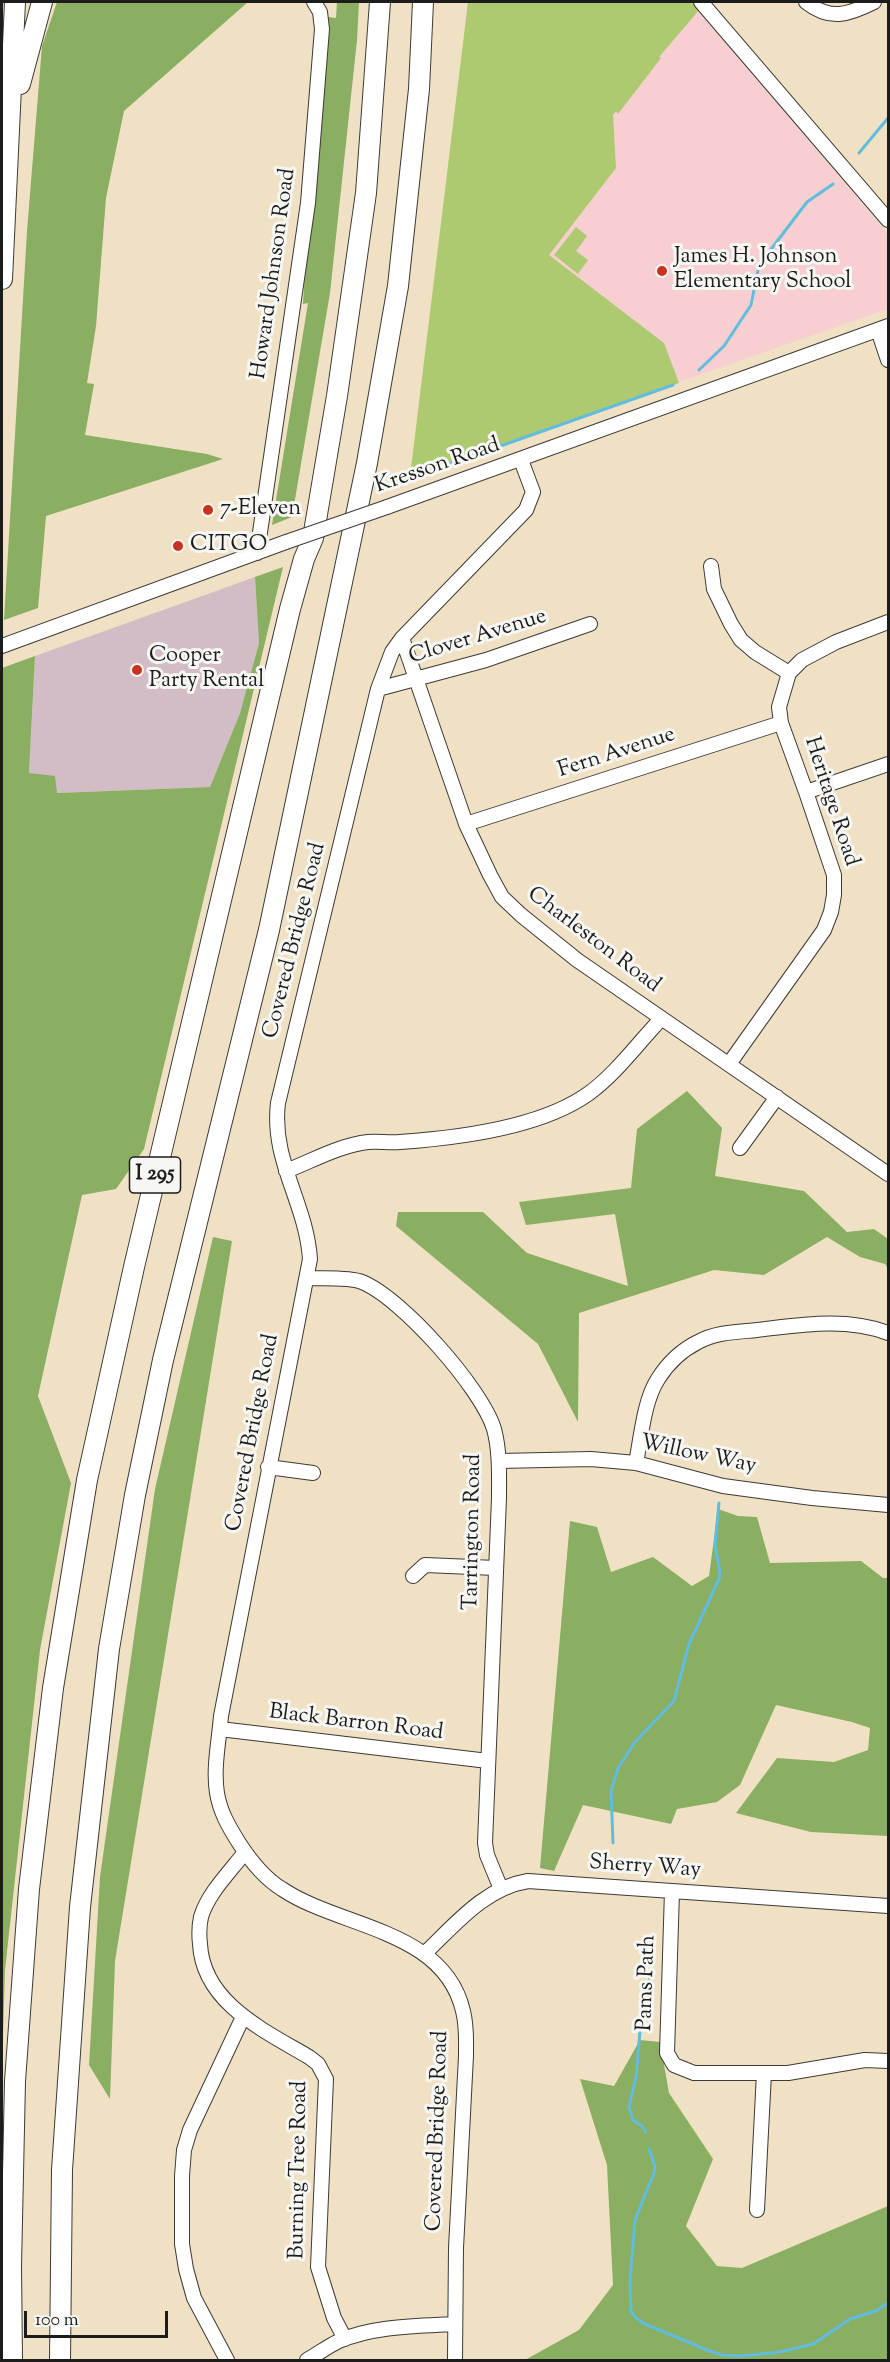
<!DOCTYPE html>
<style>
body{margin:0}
#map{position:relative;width:890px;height:2362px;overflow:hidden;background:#f0e1c5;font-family:"Sorts Mill Goudy",serif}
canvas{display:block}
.frame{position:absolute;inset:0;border:3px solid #1c1c1c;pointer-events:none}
.scale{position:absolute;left:24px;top:2311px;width:144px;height:27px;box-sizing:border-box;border:3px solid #1c1c1c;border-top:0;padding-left:8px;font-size:18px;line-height:21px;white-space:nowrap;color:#1c1c1c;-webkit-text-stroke:4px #f6f6f2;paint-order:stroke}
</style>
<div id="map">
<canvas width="890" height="2362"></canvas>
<div class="frame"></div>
<div class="scale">100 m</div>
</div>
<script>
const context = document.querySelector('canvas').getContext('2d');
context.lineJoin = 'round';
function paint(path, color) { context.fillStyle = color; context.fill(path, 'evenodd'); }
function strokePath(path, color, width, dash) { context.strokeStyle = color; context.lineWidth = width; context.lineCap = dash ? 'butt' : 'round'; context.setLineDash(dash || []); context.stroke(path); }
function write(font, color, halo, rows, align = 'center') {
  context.font = font + ' "Sorts Mill Goudy",serif'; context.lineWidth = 6; context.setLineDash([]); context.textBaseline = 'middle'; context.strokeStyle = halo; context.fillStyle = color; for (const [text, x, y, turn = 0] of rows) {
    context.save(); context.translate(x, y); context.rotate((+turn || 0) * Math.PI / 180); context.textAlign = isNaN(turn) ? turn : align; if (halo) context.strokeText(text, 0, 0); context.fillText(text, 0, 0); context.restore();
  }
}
const built = new Path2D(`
 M501,2H693L888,234V309L410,476Z`);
const industrial = new Path2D(`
 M255,577L259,643L240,713L210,787L57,793L29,774L35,656Z`);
const green = new Path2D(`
 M468,2H693L700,9L659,57L661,58L618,114L616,111L613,115L616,168L549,255L664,343L679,383L410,476Z
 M576,227L587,236L576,251L588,260L578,274L554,255Z`);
const forest = new Path2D(`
 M57,2H248L124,111L106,198L96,326L87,383L94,384L85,435L207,454L223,459L46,516L38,608L4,620L27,231L42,46Z
 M337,2H359L357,40L330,293L292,517L272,525L308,303L303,304L321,16L336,18Z
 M283,567L144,1149L116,1189L82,1195L38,1396L71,1483L40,1650L5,1970L2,2070V668L35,656L29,773L55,776L57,793L210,787L240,713L259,643L255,577Z
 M687,1091L722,1128L715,1176L804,1191L847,1232L874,1229L888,1239V1269L885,1264L860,1257L827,1237L764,1275L714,1270L579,1313L578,1422L538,1344L396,1226L398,1212H483L527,1253L628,1286L615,1214L526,1225L519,1202L631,1188L637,1129Z
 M213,1237L232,1241L115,1961L110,2099L89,2065L100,1877L155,1489Z
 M718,1509L738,1516L757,1517L770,1563L861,1561L883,1578H888V1836L811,1832L736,1813L777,1758L834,1762L868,1750L870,1728L852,1722L776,1705L740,1785L717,1802L677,1809L671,1824L583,1805L554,1871L540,1868L570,1521L597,1527L611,1572L653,1557L692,1586L709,1576Z
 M640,2040L660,2042L669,2093L713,2159L686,2226L717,2266L742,2268L888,2206V2360H525L579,2330L613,2285L607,2165L580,2079L614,2086Z`);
const stream = new Path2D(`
 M859,153L888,118
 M699,370L724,346L751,305L759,265L807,202L833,184
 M407,479L673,385
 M613,1843L611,1791L618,1768L635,1742L674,1701L689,1644L719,1579L720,1572L715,1545L719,1503
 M644,2014L649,2000L650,1973
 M641,2020L636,2077L629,2107L633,2120L642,2126L646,2132
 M649,2149L655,2167L654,2173L635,2220L630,2282L631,2312L636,2318L645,2324L707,2350L722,2355L741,2356L780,2352L813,2344L850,2319L876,2311L888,2303`);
const minor = new Path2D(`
 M701,2L888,220
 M806,2C830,21 848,15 874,2
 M878,330L888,360
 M387,507L888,326
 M257,553L308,203L322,29L320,12L314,2
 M711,566L714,589L731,624L741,640L755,652L789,673
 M402,638L466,824L490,875L502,897L521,915L577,960L888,1174
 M2,646L286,542
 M378,689L486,660L590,624
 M806,792L888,764
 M466,824L781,723
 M729,1064L824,930L831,912L834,895V875L806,792L781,723L779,707L789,673L802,660L836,642L888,622
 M740,1148L777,1097
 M286,1171C312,1161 340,1145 368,1142C378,1141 389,1143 400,1142C458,1138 540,1128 588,1094C616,1074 638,1043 661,1019
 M308,1278C322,1279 349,1277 362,1282C402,1298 482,1389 494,1429C500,1451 499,1475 499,1498L485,1843L487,1855L501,1889
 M499,1461L591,1459L636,1463L723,1486L812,1498L888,1505
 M636,1463C641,1438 644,1400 658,1379C668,1363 682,1350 698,1342C716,1332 737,1332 757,1330C800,1325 846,1317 888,1333
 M268,1467L313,1473
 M413,1576L425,1565L496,1568
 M220,1729L488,1761
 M245,1852C230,1872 208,1893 201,1917C199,1926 199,1935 200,1944C203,2003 265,2031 309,2057L318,2064L326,2079L318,2267L334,2318L345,2339
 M672,1891L667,2053L674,2065L694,2073H788L865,2060L888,2061
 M424,1954C455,1925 484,1888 528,1881L888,1906
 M757,2210L764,2073
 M227,2360L194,2298L186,2269L182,2244V2176L184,2150L190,2130L243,2017
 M307,2360C318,2354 328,2346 339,2341C374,2326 417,2326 454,2324
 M455,2360L456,2248L466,2056C466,2041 467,2026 463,2011C444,1929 340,1928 282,1889C264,1878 250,1860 239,1843C229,1827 220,1812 217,1793C213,1768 219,1741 221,1716L310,1259C306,1202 271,1161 278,1103L378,689L392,652L402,638L526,510L533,492L521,460`);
const highway = new Path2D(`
 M20,84L42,2
 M2,279L15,2
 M12,2360L11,2266L15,2081L29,1889L53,1688L87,1480L134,1267L290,609L304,559L313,538L337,396L366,193L380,2
 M60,2360L62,2170L80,1907L109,1649L135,1495L163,1360L269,930L367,463L398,286L419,89L423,2`);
const minorBridge = new Path2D(`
 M286,542L387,507`);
const markers = [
 [662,271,6,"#c8321e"],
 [208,510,6,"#c8321e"],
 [178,546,6,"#c8321e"],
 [137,670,6,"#c8321e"]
];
const shields = [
 [155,1175,51]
];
const shieldNames = [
 ["I 295",155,1175]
];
const poiNames = [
 ["James H. Johnson",674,258],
 ["Elementary School",674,283],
 ["7-Eleven",220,510],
 ["CITGO",190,546],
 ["Cooper",149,657],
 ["Party Rental",149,682]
];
const streetNames = [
 ["Howard Johnson Road",275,274,-82],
 ["Kresson Road",438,467,-19],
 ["Clover Avenue",478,638,-17],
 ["Fern Avenue",617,754,-18],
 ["Heritage Road",830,802,72],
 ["Covered Bridge Road",296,941,-76],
 ["Charleston Road",593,941,37],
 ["Covered Bridge Road",254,1433,-79],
 ["Willow Way",698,1456,12],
 ["Tarrington Road",474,1532,-89],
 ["Black Barron Road",356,1724,7],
 ["Sherry Way",645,1868,4],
 ["Pams Path",648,1983,-88],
 ["Covered Bridge Road",439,2131,-88],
 ["Burning Tree Road",300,2170,-89]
];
paint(built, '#f7cfd1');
paint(industrial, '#d2bdc6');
paint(green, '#adca70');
paint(forest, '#8aae62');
strokePath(stream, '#60bdde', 3);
strokePath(minor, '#3c3a35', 16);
strokePath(highway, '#3c3a35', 22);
strokePath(minor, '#fff', 14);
strokePath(highway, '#fff', 20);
strokePath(minorBridge, '#3c3a35', 16, []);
strokePath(minorBridge, '#fff', 14);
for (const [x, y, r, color] of markers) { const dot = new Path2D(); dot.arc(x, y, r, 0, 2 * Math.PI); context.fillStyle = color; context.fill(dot); strokePath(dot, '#f6f6f2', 2); }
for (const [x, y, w] of shields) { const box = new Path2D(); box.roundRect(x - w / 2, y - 18, w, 36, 4.5); context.fillStyle = '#f6f6f2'; context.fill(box); strokePath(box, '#1c1c1c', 1.5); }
write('bold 21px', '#1c1c1c', null, shieldNames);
write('22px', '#1c1c1c', '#f6f6f2', poiNames, 'left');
write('22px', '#1c1c1c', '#f6f6f2', streetNames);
</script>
